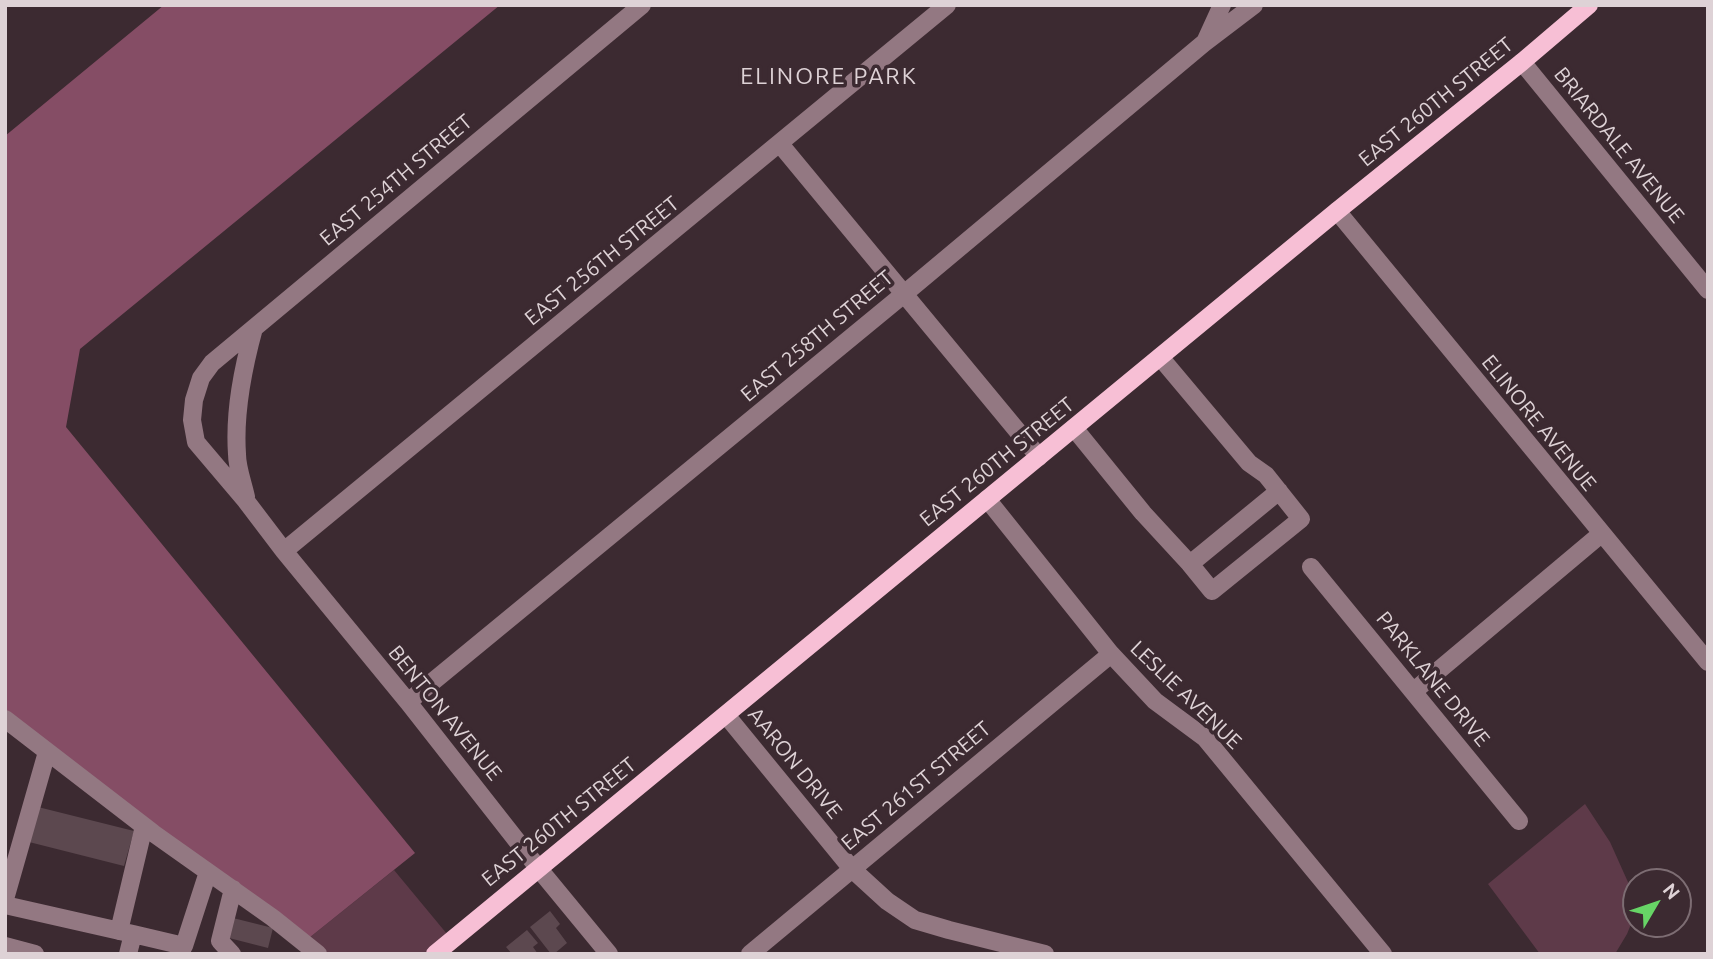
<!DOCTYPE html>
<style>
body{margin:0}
#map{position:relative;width:1713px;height:959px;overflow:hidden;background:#3c2a31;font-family:Ubuntu,sans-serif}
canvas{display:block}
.frame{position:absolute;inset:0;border:7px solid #ded2d6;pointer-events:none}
.north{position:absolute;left:1622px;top:868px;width:70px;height:70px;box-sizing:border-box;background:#3c2a31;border:2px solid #7d6d73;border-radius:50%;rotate:51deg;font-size:19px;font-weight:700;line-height:28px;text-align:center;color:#ded2d6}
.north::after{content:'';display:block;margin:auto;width:24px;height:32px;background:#67d466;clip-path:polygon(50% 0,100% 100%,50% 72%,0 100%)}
</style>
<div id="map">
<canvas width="1713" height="959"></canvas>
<div class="frame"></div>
<div class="north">N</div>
</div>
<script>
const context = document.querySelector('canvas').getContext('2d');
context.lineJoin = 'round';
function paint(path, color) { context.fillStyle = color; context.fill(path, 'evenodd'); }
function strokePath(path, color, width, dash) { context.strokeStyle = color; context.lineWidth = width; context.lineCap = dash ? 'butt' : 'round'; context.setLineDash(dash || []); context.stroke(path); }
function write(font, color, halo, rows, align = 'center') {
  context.font = font + ' Ubuntu,sans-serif'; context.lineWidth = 7; context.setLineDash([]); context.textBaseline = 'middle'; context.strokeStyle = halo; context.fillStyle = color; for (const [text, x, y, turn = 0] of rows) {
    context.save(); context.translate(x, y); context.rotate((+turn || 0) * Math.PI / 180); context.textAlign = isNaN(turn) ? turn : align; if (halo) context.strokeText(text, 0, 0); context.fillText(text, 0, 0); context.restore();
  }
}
const green = new Path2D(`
 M1585,804L1610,842L1636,900V912L1627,934L1615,954H1540L1488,884Z
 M394,870L452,940L435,954H318L304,942Z`);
const forest = new Path2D(`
 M164,5H500L80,349L66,427L415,853L304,942L5,719V136Z`);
const building = new Path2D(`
 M38,807L134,831L124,866L29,842Z
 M550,911L560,924L556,928L567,943L554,954H551L530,927Z
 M233,918L273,928L268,948L229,938Z
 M527,930L538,943L533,947L538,954H512L506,947Z`);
const minor = new Path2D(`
 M1206,40L1222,5
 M1522,62L1708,290
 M780,144L1039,457
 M1337,211L1708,662
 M1074,428L1143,513L1190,564L1212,591L1301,519L1266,475L1249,463L1160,357
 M246,497C243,483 237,468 237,454C234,411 243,368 254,328
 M987,499L1111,654L1155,701L1205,738L1383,954
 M284,551L947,5
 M1190,564L1279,491
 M1311,567L1519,821
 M1414,691L1601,534
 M408,702L904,294L1204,43L1254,5
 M726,715L852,869L887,901L915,920L949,930L1045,954
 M5,719L153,833L273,918L318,954
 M5,899L47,752
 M5,905L133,934
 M119,931L144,826
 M5,946L35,954
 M128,954L133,934L184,946L208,872
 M232,954L220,941L233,889
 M609,954L539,869L408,702L284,551L246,501L196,442L192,420L194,400L201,378L212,363L642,5
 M750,954L1111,654`);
const major = new Path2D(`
 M435,954L1337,211L1522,62L1589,5`);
const streetNames = [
 ["EAST 260TH STREET",1436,102,-39],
 ["BRIARDALE AVENUE",1619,145,51],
 ["EAST 254TH STREET",396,180,-40],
 ["EAST 256TH STREET",602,261,-39],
 ["EAST 258TH STREET",817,336,-40],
 ["ELINORE AVENUE",1539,423,51],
 ["EAST 260TH STREET",997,462,-39],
 ["PARKLANE DRIVE",1433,679,51],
 ["LESLIE AVENUE",1186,695,44],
 ["BENTON AVENUE",445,713,51],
 ["AARON DRIVE",795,763,51],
 ["EAST 261ST STREET",916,786,-40],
 ["EAST 260TH STREET",559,822,-39]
];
const neighbourhoodNames = [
 ["ELINORE PARK",829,76]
];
paint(green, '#5e3a49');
paint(forest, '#854d65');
paint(building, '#5c484f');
strokePath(minor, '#937882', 18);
strokePath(major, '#f7bfd5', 18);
write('21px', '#ded2d6', '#3c2a31', streetNames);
context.letterSpacing = '2px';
write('23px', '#ded2d6', '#3c2a31', neighbourhoodNames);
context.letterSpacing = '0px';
</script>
